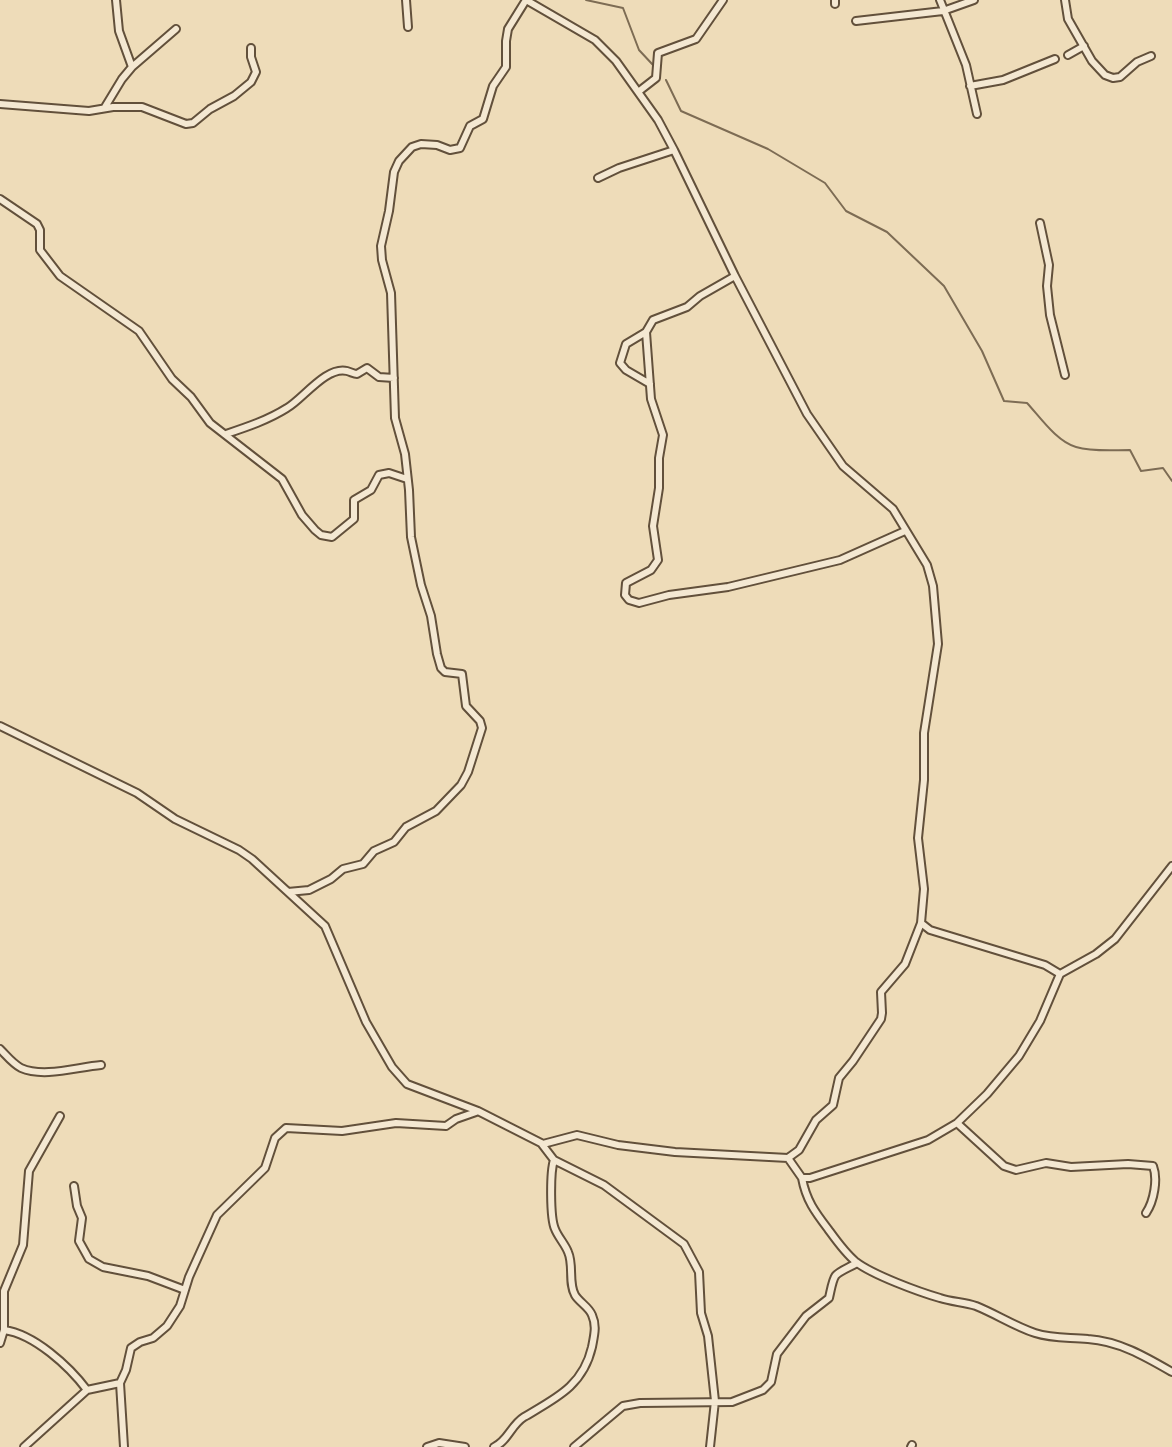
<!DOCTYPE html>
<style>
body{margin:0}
canvas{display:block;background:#eedcb9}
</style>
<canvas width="1172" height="1447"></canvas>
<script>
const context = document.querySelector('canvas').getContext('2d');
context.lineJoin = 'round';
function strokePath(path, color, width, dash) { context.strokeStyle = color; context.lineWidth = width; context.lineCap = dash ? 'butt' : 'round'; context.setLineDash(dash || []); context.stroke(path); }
const stream = new Path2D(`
 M586,0L623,8L639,50L653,65
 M666,80L681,111L768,149L825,183L846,211L887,232L944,286L982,351L1004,401L1027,403C1040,417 1057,442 1076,447C1093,452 1113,450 1130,450L1141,471L1163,468L1172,481`);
const street = new Path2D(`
 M116,0L119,31L132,67
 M406,0L408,27
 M526,0L595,40L616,61L658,120L674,150L735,276L807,414L843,466L893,509L927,565L933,586L938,644L924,733V780L918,838L924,889L921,923L905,964L881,992L882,1013L881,1019L853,1061L839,1078L833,1105L816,1120L799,1150L788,1158L675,1152L618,1145L577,1135L543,1144
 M940,0L966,65L977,114
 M1065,0L1068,19L1092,61L1105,75L1113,78L1120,77L1137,62L1151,56
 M835,4V0
 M856,21L943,11L974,0
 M1068,55L1084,46
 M970,86L1003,80L1055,59
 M638,92L656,78L658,53L696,39L723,0
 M0,104L89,111L113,107H142L186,124L193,123L210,109L234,96L251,82L256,72L251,57V48
 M105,107L122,79L132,67L176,29
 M598,178L619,168L674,150
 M0,199L37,224L40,230V250L60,276L139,331L172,379L191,397L210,423L282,479L302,515L315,530L321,535L332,537L354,519V500L371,490L379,475L389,473L407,479
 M1040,223L1049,265L1047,286L1050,315L1065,375
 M735,276L700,296L687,307L653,320L646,332L651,399L663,435L659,458V488L653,526L658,560L651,570L626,583L625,595L629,600L639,603L669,595L728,587L840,560L905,531
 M646,332L626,344L620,363L626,370L650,384
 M226,434C247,427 268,420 287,408C303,399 326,366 347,371C351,372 354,374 357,374L367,368L379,377L394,378
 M0,726L137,793L175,819L239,850L252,859L325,926L366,1022L392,1067L407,1084L478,1111L541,1143L554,1160L604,1185L684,1244L699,1272L701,1313L708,1336L715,1401L710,1447
 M288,892L309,890L331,879L343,869L363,864L374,851L394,842L406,827L436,811L461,785L468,772L482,728L480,721L466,706L462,674L445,672L441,668L437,654L431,616L421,585L411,537L409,490L405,454L395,418L391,293L382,260L381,246L389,211L394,172L399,161L412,147L421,144L437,145L450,150L460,148L470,126L483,119L493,86L506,67V41L508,29L526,0
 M921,923L930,930L1045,965L1060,974
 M0,1049C7,1056 12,1063 21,1068C44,1078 77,1067 101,1065
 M957,1123L1004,1166L1016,1170L1046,1163L1071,1167L1128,1164L1153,1166C1158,1179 1154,1201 1146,1213
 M788,1158L802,1178H810L928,1140L957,1123L987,1094L1019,1056L1040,1021L1060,974L1096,954L1115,939L1172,866
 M802,1178C806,1200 815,1212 828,1229C836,1240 845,1253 856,1262C873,1275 919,1292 940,1298C952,1302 964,1302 976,1306C996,1314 1014,1326 1035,1333C1053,1339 1070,1337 1088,1339C1119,1341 1146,1357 1172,1372
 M74,1186L77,1206L82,1218L79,1241L89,1259L103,1267L148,1276L185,1290
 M4,1330C34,1334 69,1366 87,1390L120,1383
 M0,1343L4,1330V1291L23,1245L29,1171L60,1116
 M24,1447L87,1390
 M124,1447L120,1383L126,1370L131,1348L140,1342L153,1338L167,1326L180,1306L189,1277L217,1215L265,1168L275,1138L286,1128L342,1131L396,1123L446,1126L456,1119L476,1112
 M427,1447L439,1443L465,1447
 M494,1447C508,1441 511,1425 524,1417C556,1398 583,1386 592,1347C594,1336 597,1326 592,1315C589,1307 579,1302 575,1295C568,1283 574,1265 568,1252C565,1244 558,1237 555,1229C550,1218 550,1172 554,1160
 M574,1447L623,1406L640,1403L732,1402L763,1390L771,1382L777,1354L806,1316L829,1298C835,1271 832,1276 857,1263
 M911,1447L912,1445`);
strokePath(stream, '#7d6c54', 2);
strokePath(street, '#62503b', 10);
strokePath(street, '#f4e8d2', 6);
</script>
